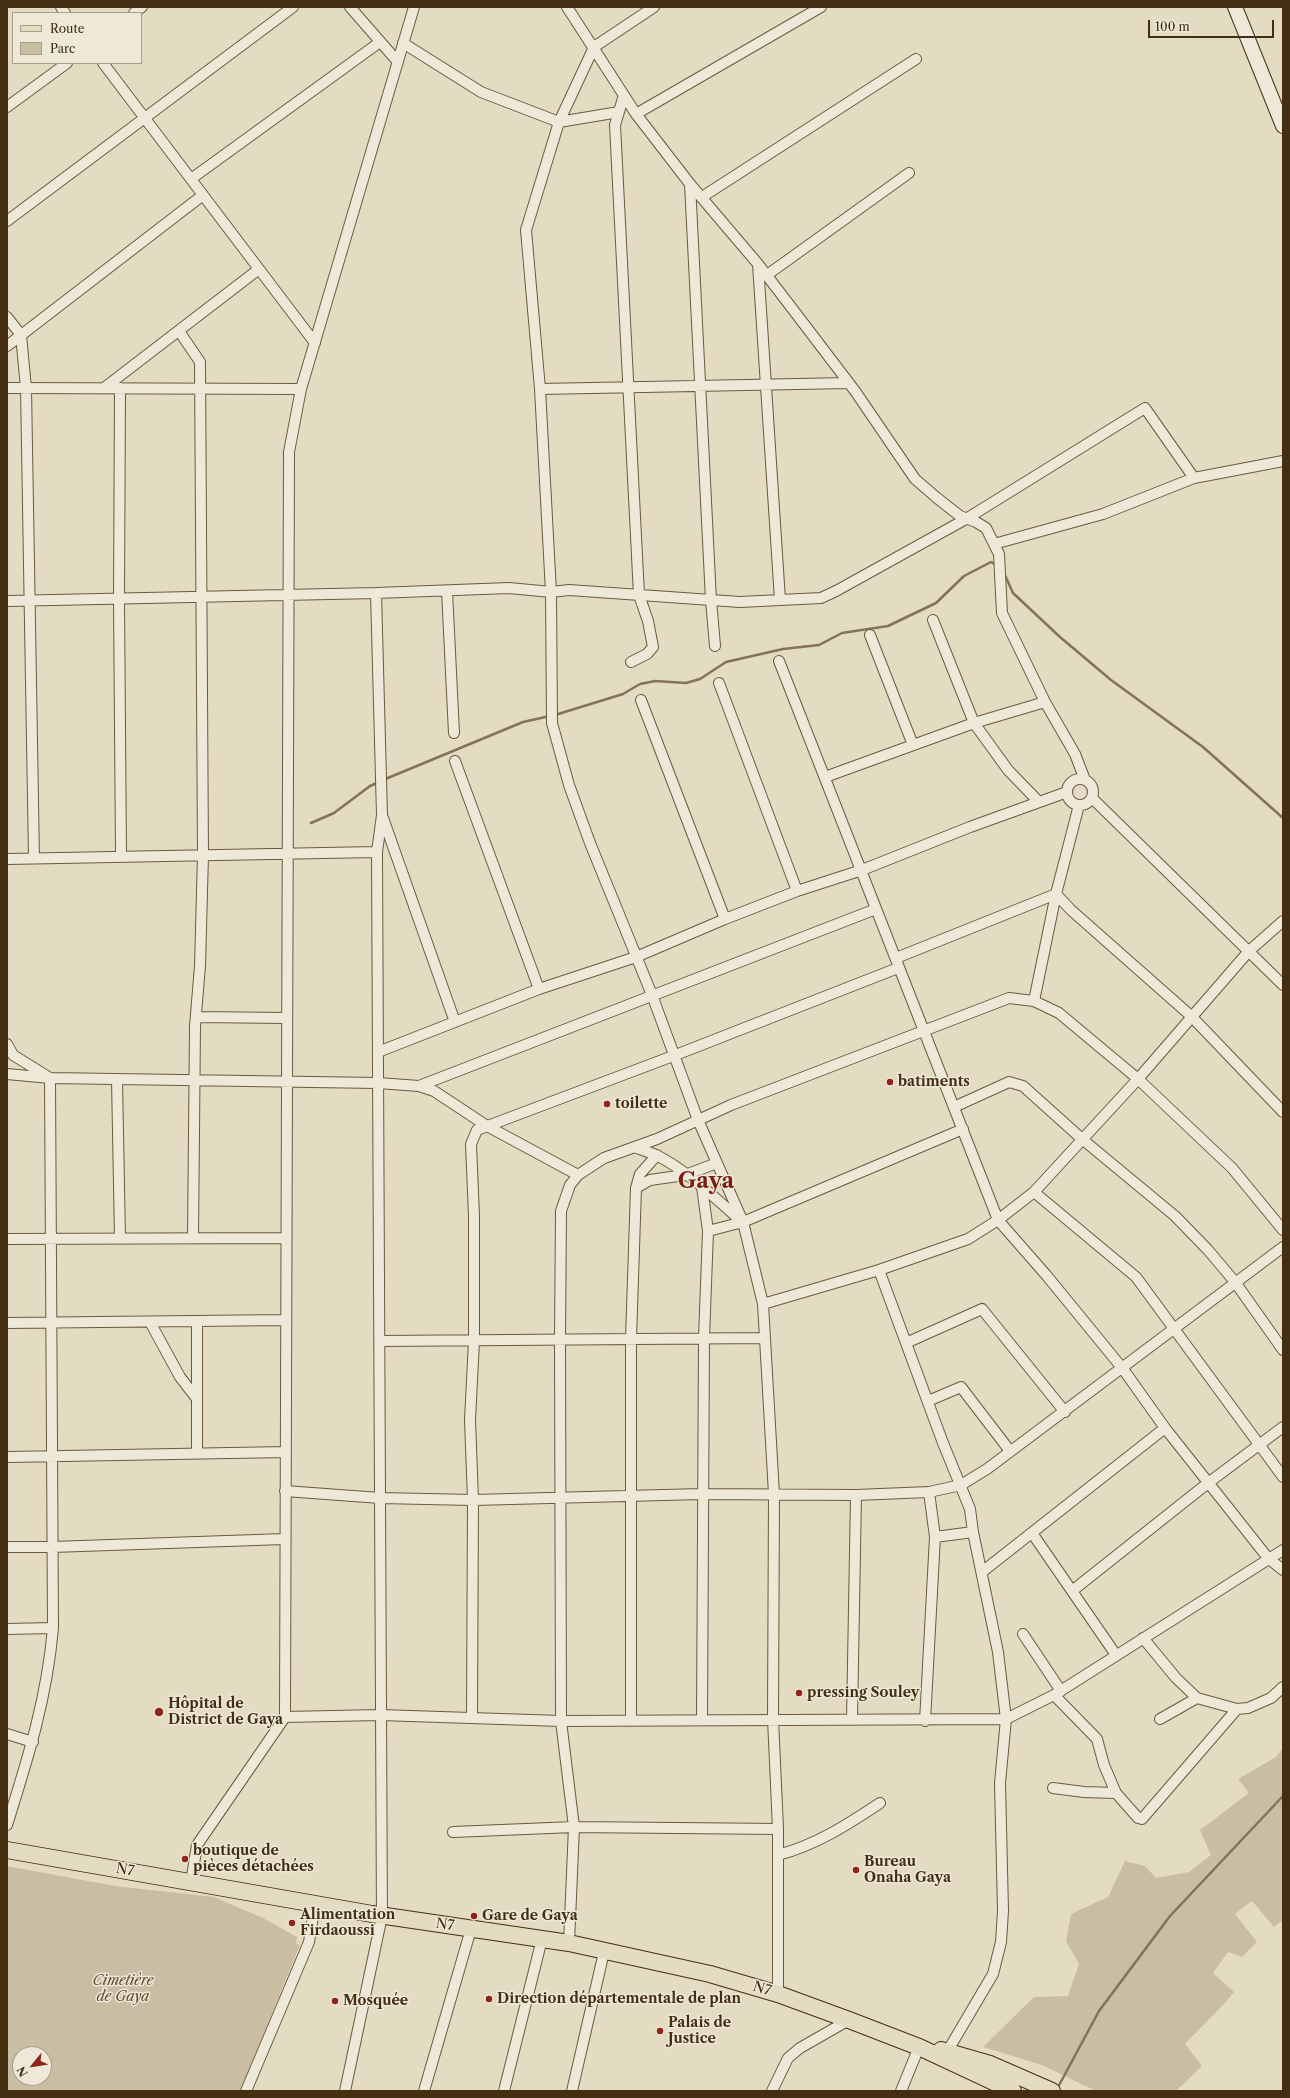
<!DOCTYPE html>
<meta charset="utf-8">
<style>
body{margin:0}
#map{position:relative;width:1290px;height:2098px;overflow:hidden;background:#e4dcc2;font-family:"Libre Caslon Text",serif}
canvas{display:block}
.frame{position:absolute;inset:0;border:8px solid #432e11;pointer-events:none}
.legend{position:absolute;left:12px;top:12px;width:130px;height:52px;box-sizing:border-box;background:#ede8d7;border:1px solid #a99e88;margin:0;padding:5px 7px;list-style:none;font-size:12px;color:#432e11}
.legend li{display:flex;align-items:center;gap:8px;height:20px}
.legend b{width:20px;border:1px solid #a99e88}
.north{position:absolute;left:12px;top:2046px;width:40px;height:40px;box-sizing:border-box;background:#ede8d7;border:1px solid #a99e88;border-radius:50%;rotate:240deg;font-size:11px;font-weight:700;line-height:16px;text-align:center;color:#432e11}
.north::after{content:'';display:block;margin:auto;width:14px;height:18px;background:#8f2418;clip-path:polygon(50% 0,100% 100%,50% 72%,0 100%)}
.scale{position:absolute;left:1148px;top:20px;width:126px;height:18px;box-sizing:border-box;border:2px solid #432e11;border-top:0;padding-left:5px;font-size:12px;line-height:14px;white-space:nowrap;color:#432e11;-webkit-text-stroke:3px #ede8d7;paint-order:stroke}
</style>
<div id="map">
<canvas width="1290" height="2098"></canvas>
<div class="frame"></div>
<ul class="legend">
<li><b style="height:5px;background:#e4dcc2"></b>Route</li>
<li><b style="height:11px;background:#c9bea4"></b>Parc</li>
</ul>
<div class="north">N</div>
<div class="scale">100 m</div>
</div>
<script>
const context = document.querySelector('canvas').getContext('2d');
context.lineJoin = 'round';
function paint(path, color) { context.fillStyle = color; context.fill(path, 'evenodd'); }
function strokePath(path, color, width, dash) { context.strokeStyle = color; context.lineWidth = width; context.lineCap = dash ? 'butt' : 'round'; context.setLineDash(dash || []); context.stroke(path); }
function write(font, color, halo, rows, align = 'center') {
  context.font = font + ' "Libre Caslon Text",serif'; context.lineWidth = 3; context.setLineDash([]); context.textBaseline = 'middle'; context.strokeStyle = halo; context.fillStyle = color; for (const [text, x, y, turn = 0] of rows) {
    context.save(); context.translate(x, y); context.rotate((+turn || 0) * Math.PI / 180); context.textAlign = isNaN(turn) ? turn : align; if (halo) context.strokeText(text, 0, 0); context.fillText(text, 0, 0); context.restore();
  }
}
const green = new Path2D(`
 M1283,1748V1920L1274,1927L1252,1901L1235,1914L1257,1942L1242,1957L1228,1952L1213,1973L1234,1992L1224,2004L1185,2044L1202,2066L1176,2091H1096L1042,2065L983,2047L1034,1997L1068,1996L1079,1964L1066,1941L1071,1914L1108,1897L1125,1861L1145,1866L1156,1878L1189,1872L1211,1855L1200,1830L1249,1793L1238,1779L1276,1757Z
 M7,1866L115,1886L214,1897L263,1918L297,1937L296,1944L300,1945L240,2091H7ZM20,2054H44V2078H20Z`);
const stream = new Path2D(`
 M1004,573L1013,593L1060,637L1111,680L1203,747L1283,818
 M555,715L623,694L640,684L655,681L686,683L700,679L726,662L783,649L819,645L842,633L888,626L936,603L964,576L991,562L996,565
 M383,780L523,722L550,716
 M311,823L334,813L370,786L379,782
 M1057,2089L1099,2011L1170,1916L1283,1796`);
const street = new Path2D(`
 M61,7L65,13
 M350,7L398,62
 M567,7L636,114L690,184L758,264L791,307L855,391L915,479L937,498L960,516L976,522L986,528L999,554L1002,613L1045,702L1075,754L1085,780
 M654,7L594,47L559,122L526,230L540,389L551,592L552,723L569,785L590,843L652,995L698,1120L743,1222L763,1304L774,1494L773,1719L778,1829V1994
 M134,13L142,7
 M403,43L481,92L559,122L619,112
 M103,63L315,343
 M624,95L615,125L639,595L648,621L653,647L647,654L631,662
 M7,107L67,63
 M636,114L821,7
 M191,179L380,42
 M690,184L711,600L715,646
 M702,197L916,59
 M7,221L293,7
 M758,264L780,600
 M767,275L909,173
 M7,317L21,335L26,388L34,858
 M179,331L200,362L203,855L200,966L195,1026L193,1238
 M7,346L203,195
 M7,388L301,389
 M104,388L259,269
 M120,388L119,599L121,856
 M540,389L849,383
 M994,544L1103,514L1194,478L1283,461
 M447,591L454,733
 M7,601L376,593L509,588L551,592L569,590L740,602L821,598L836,591L966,519L1145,408L1194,478
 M933,620L974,723L1008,770L1039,802
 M870,635L913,745
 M779,661L998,1220L1047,1276L1123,1369L1165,1428L1268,1558L1283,1570
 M719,683L797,891
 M641,700L725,919
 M455,761L539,989
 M825,777L974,723L1045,702
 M1067 792a13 13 0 1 1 26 0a13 13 0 1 1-26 0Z
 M1092,798L1283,985
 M383,818L455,1022
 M7,859L377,852
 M896,958L1056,894L1071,910L1191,1016L1283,1112
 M1034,1001L1056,894L1079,805
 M196,1017L287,1018
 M7,1044L13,1055L50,1078L378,1083L419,1086L434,1091L487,1126L578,1175
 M378,1052L539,989L636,957L725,919L797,891L862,870L970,827L1067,792
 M7,1074L50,1078L53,1628C47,1698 28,1758 7,1825
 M117,1080L120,1238
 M419,1086L876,909
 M954,1107L1009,1082L1023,1086L1082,1139L1175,1216L1208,1250L1235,1282L1283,1350
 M634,1147C642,1150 650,1152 658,1156C686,1170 715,1198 739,1219
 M636,1188L650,1180L685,1175L717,1163
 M1034,1192L1136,1277L1283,1477
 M708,1231L743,1222L963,1129
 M7,1239L286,1238
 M879,1270L943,1443L970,1509L973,1532L998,1652L1006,1719L1000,1783L1003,1911L1001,1942L993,1974L947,2052
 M763,1304L879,1270L968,1239L998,1220L1034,1192L1138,1079L1249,951L1283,921
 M197,1321V1453
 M150,1322L180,1377L197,1399
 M7,1323L286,1320
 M380,1341L765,1338
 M906,1343L982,1309L1065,1412
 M928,1401L961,1387L1010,1451
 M7,1457L286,1452
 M285,1491L380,1498L473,1500L702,1494L856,1495L929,1492
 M1032,1533L1116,1655
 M935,1537L973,1532
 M7,1547H52L285,1539
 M982,1572L1165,1428
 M1072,1591L1208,1483L1283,1427
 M7,1629L53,1628
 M1023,1634L1061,1691
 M1143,1638L1176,1678L1197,1698L1237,1709L1248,1708L1271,1698L1283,1687
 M1054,1695L1097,1739L1104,1765L1116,1793L1138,1818L1142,1819L1237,1709
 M285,1717L380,1715L561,1721L1006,1719L1054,1695L1283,1550
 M472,1718L473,1500L470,1420L474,1341V1216L471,1144L477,1130L673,1056L898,968
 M1160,1719L1197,1698
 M702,1720L704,1338L708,1231L702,1187
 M852,1720L856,1495
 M631,1721V1339L636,1188L640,1174L657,1155
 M925,1721L935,1537L929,1492L961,1485L987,1469L1283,1247
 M7,1734L33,1742
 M1053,1788L1084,1792L1116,1793
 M453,1832L574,1827L778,1829
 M778,1855C816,1845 847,1825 880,1803
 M191,1882L197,1845L285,1717L289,452L301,389L414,7
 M569,1943L574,1827L561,1721L560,1340L561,1211L570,1185L578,1175L604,1158L657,1139L731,1105L1009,998L1034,1001L1059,1013L1138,1079L1232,1168L1283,1230
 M246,2091L309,1942L315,1904
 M345,2091L382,1916L377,852L382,815L376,593
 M424,2091L471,1929
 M504,2091L542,1939
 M572,2091L604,1952
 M772,2091L788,2058L800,2048L849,2020
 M901,2091L919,2047`);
const secondary = new Path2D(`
 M1235,7L1283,126`);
const primary = new Path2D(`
 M7,1850L372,1914L569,1943L710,1974L778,1994L849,2020L919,2047L1013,2091
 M941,2050L990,2064L1052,2091`);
const markers = [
 [890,1082,4,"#8f2418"],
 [607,1104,4,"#8f2418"],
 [799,1693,4,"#8f2418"],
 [159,1712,5,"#8f2418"],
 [185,1859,4,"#8f2418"],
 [856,1870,4,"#8f2418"],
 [474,1916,4,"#8f2418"],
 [292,1923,4,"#8f2418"],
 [489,1999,4,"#8f2418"],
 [335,2001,4,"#8f2418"],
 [660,2031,4,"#8f2418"]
];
const poiNames = [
 ["batiments",898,1082],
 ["toilette",615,1104],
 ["pressing Souley",807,1693],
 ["Hôpital de",168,1704],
 ["District de Gaya",168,1720],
 ["boutique de",193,1851],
 ["pièces détachées",193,1867],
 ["Bureau",864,1862],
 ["Onaha Gaya",864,1878],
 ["Alimentation",300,1915],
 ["Firdaoussi",300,1931],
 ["Gare de Gaya",482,1916],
 ["Direction départementale de plan",497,1999],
 ["Mosquée",343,2001],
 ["Palais de",668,2023],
 ["Justice",668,2039]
];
const streetNames = [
 ["N7",125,1870,10],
 ["N7",445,1925,8],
 ["N7",762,1989,17]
];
const parkNames = [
 ["Cimetière",123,1981],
 ["de Gaya",123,1997]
];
const townNames = [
 ["Gaya",706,1182]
];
paint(green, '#c9bea4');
strokePath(stream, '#837357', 2.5);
strokePath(street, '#6b5a3d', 12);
strokePath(secondary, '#432e11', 16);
strokePath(primary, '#432e11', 18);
strokePath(street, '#ede8d7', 10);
strokePath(secondary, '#ede8d7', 14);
strokePath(primary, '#e4dcc2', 16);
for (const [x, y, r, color] of markers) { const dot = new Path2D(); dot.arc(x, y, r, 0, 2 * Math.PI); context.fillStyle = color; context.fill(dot); strokePath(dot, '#ede8d7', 1.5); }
write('bold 14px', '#432e11', '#ede8d7', poiNames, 'left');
write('14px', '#432e11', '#ede8d7', streetNames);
write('italic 14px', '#5e4b2e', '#ede8d7', parkNames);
write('bold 22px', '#7a1f14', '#ede8d7', townNames);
</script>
